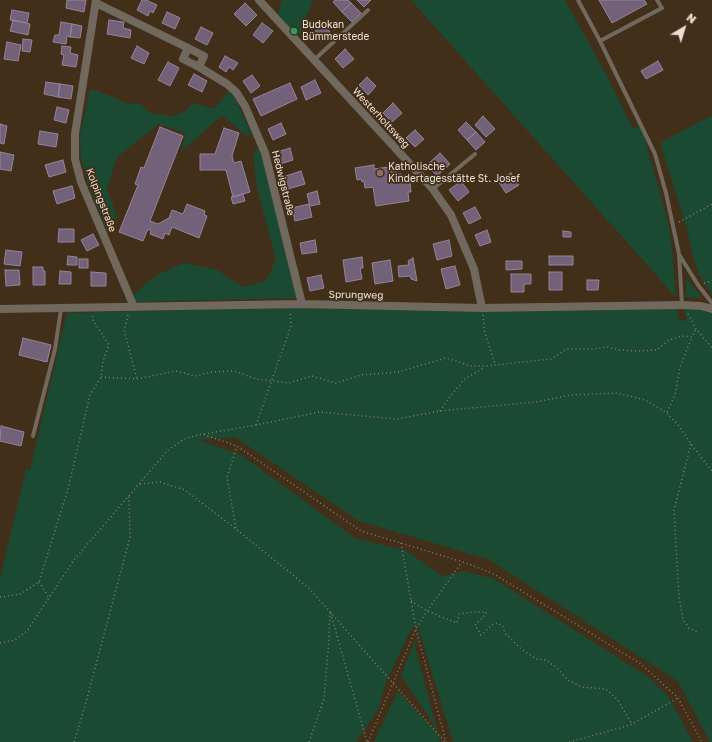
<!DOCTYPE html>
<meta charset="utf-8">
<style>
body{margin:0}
#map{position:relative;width:712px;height:742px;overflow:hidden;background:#422f1a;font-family:"Golos Text",sans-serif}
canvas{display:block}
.north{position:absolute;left:664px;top:8px;width:40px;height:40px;-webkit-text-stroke:3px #422f1a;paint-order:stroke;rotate:38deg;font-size:11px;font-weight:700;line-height:16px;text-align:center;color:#ede0d4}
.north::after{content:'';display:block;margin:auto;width:14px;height:18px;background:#ede0d4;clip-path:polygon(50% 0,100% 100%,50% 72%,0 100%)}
</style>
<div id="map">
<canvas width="712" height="742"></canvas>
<div class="north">N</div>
</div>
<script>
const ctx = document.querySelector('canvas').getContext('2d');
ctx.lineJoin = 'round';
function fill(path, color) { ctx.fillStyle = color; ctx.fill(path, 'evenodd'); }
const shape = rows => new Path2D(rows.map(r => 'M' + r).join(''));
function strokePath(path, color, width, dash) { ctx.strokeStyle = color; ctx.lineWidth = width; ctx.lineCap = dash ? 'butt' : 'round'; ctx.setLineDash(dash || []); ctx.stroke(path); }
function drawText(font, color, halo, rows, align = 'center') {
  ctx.font = font + ' "Golos Text",sans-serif'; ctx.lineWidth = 3.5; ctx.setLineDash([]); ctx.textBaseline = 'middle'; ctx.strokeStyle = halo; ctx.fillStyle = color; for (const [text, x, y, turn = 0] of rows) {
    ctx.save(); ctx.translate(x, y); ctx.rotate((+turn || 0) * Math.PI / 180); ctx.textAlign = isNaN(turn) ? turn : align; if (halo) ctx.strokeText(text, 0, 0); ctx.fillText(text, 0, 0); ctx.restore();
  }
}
fill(shape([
 [282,0,313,0,297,42,277,19],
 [411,0,565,0,607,76,633,129,641,125,669,226,672,251,676,297],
 [90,89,111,96,127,104,138,103,150,113,171,116,185,112,193,103,214,109,229,91,236,100,252,134,247,136,222,115,181,152,186,134,159,124,117,157,107,189,117,217,111,223,105,226,88,184,81,157,80,135],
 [712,115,712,294,699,274,694,259,685,222,660,143],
 [258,147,265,162,298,298,135,302,133,296,146,283,161,273,185,263,217,270,243,287,266,281,276,259,257,188,253,153],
 [686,278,702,298,686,297],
 [307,307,481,312,677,309,679,320,687,321,684,309,710,311,712,313,712,742,710,742,678,681,488,559,359,521,235,437,198,440,241,455,355,538,407,551,442,576,464,571,494,579,647,676,668,696,693,742,453,742,420,633,415,646,440,742,374,742,398,691,436,732,430,719,401,675,421,627,412,627,386,682,378,710,356,742,0,742,0,578,26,470,30,470,67,313]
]), '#1a4a31');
const building = shape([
 [67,0,86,0,84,12,66,8,67,0],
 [142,0,146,0,157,5,153,13,150,11,148,16,137,10,142,0],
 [335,0,348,0,351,3,342,12,333,2,335,0],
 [357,0,371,0,364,7,357,0],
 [599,0,644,0,647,4,612,23,599,0],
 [245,3,257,15,246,26,234,14,245,3],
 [351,3,361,13,352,22,342,12,351,3],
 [12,10,29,13,27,23,10,20,12,10],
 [167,12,180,18,175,29,162,23,167,12],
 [13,20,30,24,28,35,10,31,13,20],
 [109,20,124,22,123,28,131,30,130,38,107,34,109,20],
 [61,22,72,24,70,37,67,36,66,44,53,42,55,35,59,35,61,22],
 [262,23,273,31,263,43,253,35,262,23],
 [72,24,82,26,80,38,70,37,72,24],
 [323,24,330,32,320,42,313,33,323,24],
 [201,27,213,33,207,45,195,39,201,27],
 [23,39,32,40,30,52,22,51,23,39],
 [7,42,21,45,18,61,4,59,7,42],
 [62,46,71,47,70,53,78,55,76,67,62,65,64,55,61,54,62,46],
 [137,46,149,53,144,64,131,58,137,46],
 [345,49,354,59,343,68,335,59,345,49],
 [225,56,238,63,233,70,229,67,226,72,219,67,225,56],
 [658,61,663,70,646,79,641,71,658,61],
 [168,62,179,68,170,86,158,80,168,62],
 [194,74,207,81,202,92,188,85,194,74],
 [252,75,260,86,251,93,243,81,252,75],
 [367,77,376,86,368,95,359,85,367,77],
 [315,80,321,93,306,100,301,87,315,80],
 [46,82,60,84,58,97,44,94,46,82],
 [290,83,297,99,261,116,253,99,290,83],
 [60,84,73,86,71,99,58,97,60,84],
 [393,103,402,113,392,122,383,113,393,103],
 [57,107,69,110,66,123,54,120,57,107],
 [483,116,495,129,486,137,475,125,483,116],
 [466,122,476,132,467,140,458,130,466,122],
 [281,123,286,134,273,140,268,129,281,123],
 [0,124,7,126,4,144,0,143,0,124],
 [160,127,183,136,150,221,158,224,169,218,172,210,183,214,187,204,205,211,204,215,207,216,199,238,172,227,169,235,165,233,163,239,150,234,151,231,148,229,143,241,119,232,138,185,135,184,141,167,144,168,160,127],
 [224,128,239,133,232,156,234,163,241,161,250,192,233,197,226,170,200,170,200,154,215,154,224,128],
 [415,130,424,139,415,147,406,138,415,130],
 [40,131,58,134,56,147,38,144,40,131],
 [476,132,485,142,476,150,467,140,476,132],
 [290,148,293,160,280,164,277,152,290,148],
 [0,152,14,155,11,171,0,169,0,152],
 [440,153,450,164,437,176,427,165,440,153],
 [63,160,66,172,49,177,45,165,63,160],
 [374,165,374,169,389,167,390,170,396,169,397,174,401,174,402,180,407,179,408,184,410,183,411,192,408,192,409,201,376,206,373,187,365,188,364,181,362,182,361,179,357,180,355,168,374,165],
 [301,171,305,184,288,189,283,177,301,171],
 [511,173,519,185,506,193,498,181,511,173],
 [461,181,469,192,458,201,449,190,461,181],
 [72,186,75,198,57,204,53,191,72,186],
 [317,191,320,204,310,206,307,194,317,191],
 [243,194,245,201,233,204,231,197,243,194],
 [309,204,312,217,295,221,292,208,309,204],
 [475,207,481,218,469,224,463,213,475,207],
 [59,229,74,229,74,242,58,242,59,229],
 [487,230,491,242,480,246,475,235,487,230],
 [563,231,571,232,571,237,563,237,563,231],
 [93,234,99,245,87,251,81,240,93,234],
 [315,240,317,252,302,254,300,243,315,240],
 [449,240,452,256,437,260,433,244,449,240],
 [6,250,22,252,20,266,4,264,6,250],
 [68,256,77,257,77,265,67,265,68,256],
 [549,256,573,256,573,265,549,265,549,256],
 [362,257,363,268,360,268,362,279,346,282,343,260,362,257],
 [413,258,417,281,411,279,410,276,399,277,398,266,409,265,408,261,413,258],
 [79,259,88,259,88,268,79,268,79,259],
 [390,260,393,281,375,284,372,263,390,260],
 [506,261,522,261,522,269,506,270,506,261],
 [455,266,460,285,446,289,441,269,455,266],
 [33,267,43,267,43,271,45,271,45,285,33,285,33,267],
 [5,270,19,270,20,285,6,286,5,270],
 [60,271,71,272,71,284,59,284,60,271],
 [91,272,106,273,106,286,91,286,91,272],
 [549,272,562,272,562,290,549,290,549,272],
 [511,274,531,274,531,284,524,284,524,292,511,292,511,274],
 [321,275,324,288,310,291,307,278,321,275],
 [587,280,599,280,598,290,587,290,587,280],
 [23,338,51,345,47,362,19,355,23,338],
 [1,426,24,432,21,446,0,441,1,426]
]);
fill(building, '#736179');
strokePath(building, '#96839c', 1);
strokePath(shape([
 [679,222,712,204],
 [704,283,712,281],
 [688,314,696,329,712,348],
 [128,315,124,330,137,379],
 [483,315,485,333,495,364],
 [101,377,137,379,176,371,195,376,212,372,234,371,256,379,289,383,312,376,336,383,361,375,398,372,446,358,471,366,486,366,551,359,567,349,592,349,607,347,620,350,635,351,657,350,669,340,682,336,692,337,696,329],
 [440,411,451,395,466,378,485,367],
 [667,412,675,395,680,367,692,337],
 [256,425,291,326,290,313],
 [204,434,256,425,319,412,397,419,439,411,535,402,571,395,617,393,645,400,667,413,679,426,691,444,712,471],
 [691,444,674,510,679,597,683,620,689,628,697,632],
 [140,484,160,482,185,490,236,529,309,588,445,742],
 [236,528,227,477,237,446],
 [401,543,416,629,446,742],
 [39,582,49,598],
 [0,597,21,594,39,582,68,489,90,395,101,377,103,361,109,345,93,320,93,316],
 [411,601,427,611,457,623,459,614,473,612,486,612,486,614,475,625,481,635,487,630,491,625,498,623,503,627,505,633,520,648,536,659,546,660,557,668,568,680,582,687,606,689,617,699,632,724],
 [0,643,15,640,27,631,74,560,168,450,184,439,202,434,237,446,361,531,463,562,494,574,641,664,678,698,702,742],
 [74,742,85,706,130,537,129,496],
 [309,742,324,699,329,639,330,611,367,742],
 [368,742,416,629,427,611,462,562],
 [569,742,620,728,632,724,678,698]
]), '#8b7b6a', 1.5, [1, 3]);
strokePath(shape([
 [578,0,600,41,655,154,666,193,679,254,682,305],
 [600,41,662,8,657,0],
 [314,60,368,10],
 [433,189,475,154],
 [680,256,698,285,712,303],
 [33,436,55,349,61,309]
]), '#71685e', 4);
strokePath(shape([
 [96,0,75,134,75,159,81,182,134,307],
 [259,0,432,188,451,215,474,269,482,308],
 [96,3,188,48,204,56,199,67,183,59,188,48],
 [199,67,227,84,236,92,245,106,265,153,302,304],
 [0,309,302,304,482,308,682,305,701,306,712,309]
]), '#71685e', 8);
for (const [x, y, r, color] of [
 [294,31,4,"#2e9e5b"],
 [380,173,4,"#8d6e63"]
]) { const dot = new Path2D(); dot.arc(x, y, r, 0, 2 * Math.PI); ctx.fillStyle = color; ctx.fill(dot); strokePath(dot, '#422f1a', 1.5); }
drawText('10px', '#ede0d4', '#422f1a', [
 ["Budokan",302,25],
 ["Bümmerstede",302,37],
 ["Katholische",388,167],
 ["Kindertagesstätte St. Josef",388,179]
], 'left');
drawText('10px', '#ede0d4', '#422f1a', [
 ["Westerholtsweg",381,118,47],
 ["Hedwigstraße",283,183,76],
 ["Kolpingstraße",101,200,69],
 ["Sprungweg",356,295,1]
]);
</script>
